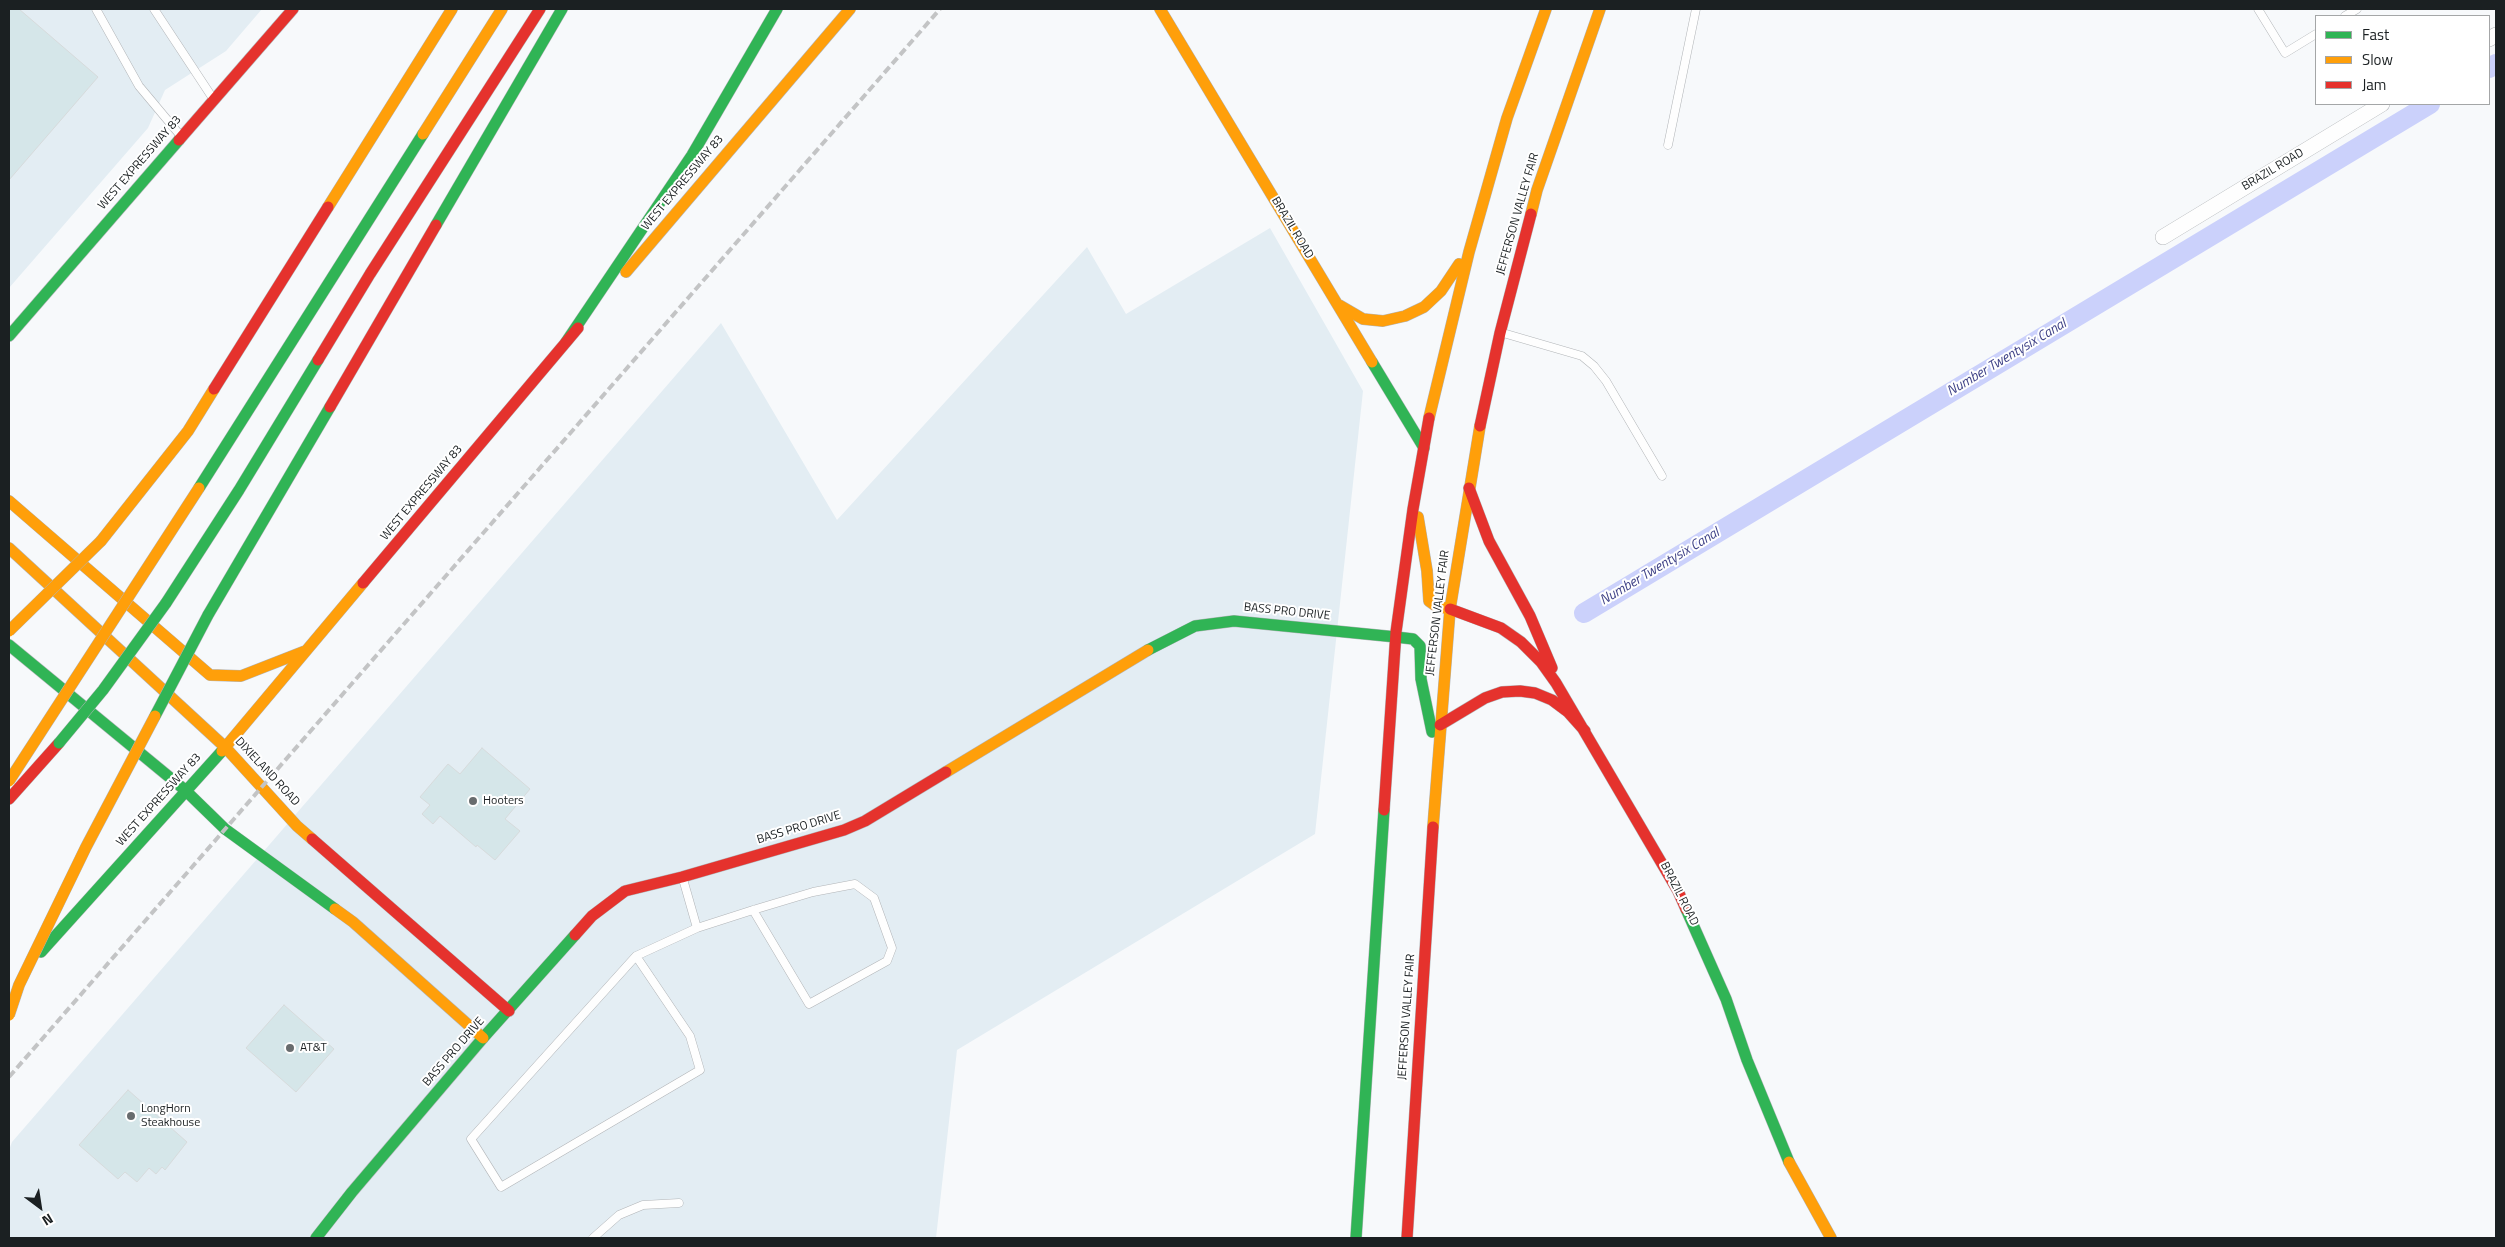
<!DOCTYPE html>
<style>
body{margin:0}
#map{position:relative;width:2505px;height:1247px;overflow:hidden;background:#f7f9fb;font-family:"Titillium Web",sans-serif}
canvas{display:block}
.frame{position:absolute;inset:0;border:10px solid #1b2022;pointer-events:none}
.legend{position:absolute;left:2315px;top:15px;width:175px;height:90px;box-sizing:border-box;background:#fff;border:1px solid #a4a6a7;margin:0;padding:6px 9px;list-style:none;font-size:15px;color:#1b2022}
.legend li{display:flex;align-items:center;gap:10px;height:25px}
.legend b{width:25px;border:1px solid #a4a6a7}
.north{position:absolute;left:15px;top:1182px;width:50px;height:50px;-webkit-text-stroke:4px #fff;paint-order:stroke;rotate:149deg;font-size:14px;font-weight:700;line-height:20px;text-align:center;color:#1b2022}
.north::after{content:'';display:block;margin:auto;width:18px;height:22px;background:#1b2022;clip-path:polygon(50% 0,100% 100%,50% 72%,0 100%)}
</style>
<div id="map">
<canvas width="2505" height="1247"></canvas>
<div class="frame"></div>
<ul class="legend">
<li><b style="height:6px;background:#30b455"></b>Fast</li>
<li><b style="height:6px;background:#ff9f0a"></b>Slow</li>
<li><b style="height:6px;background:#e5322d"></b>Jam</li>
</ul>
<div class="north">N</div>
</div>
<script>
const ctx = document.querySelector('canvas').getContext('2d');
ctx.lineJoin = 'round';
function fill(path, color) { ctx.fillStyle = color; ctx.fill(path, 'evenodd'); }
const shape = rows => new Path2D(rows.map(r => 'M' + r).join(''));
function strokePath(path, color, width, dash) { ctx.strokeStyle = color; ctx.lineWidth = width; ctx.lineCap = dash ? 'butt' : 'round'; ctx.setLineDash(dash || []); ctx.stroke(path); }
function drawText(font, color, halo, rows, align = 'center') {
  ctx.font = font + ' "Titillium Web",sans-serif'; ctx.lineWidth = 4; ctx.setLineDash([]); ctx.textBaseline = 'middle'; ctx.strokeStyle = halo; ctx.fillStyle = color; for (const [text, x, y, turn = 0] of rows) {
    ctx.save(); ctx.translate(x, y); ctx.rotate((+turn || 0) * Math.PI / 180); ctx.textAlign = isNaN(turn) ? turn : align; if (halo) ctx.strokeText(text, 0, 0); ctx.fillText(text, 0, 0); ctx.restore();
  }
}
fill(shape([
 [9,9,262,9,226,51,165,90,148,128,9,288],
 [1270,228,1363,391,1315,834,957,1050,936,1238,9,1238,9,1150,12,1142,721,323,837,520,1087,247,1126,314]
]), '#e3edf3');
strokePath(shape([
 [2489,68,2496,64],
 [1584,613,2430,104]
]), '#cbd1fb', 20);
const building = shape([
 [9,9,19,9,98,77,9,180,9,9],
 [482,748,530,789,505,819,520,831,495,860,477,845,476,847,440,816,433,824,422,814,430,805,420,797,448,764,460,774,482,748],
 [284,1005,334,1049,296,1092,246,1048,284,1005],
 [128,1090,187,1142,165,1170,162,1167,156,1174,149,1168,137,1182,125,1172,118,1179,79,1145,128,1090]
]);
fill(building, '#d5e6e9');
strokePath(building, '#d7dbdc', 1);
const lane = shape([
 [96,9,139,86,180,135],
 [154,9,212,97],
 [2258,9,2285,53,2316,34],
 [2345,16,2357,9],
 [1668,145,1696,9],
 [1503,333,1582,356,1594,366,1606,381,1662,476],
 [697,928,753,910,813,892,855,884,874,898,892,948,887,961,809,1004,753,910],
 [636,956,690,1036,700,1070,501,1187,471,1139,636,956,697,928,683,879],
 [593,1238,619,1215,643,1205,679,1203]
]);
const street = shape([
 [2489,39,2496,35],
 [2163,237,2382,104]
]);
const fast = shape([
 [436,225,562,9],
 [9,336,179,140],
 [566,342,692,155,777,9],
 [1372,362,1424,448],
 [199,488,423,134],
 [166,603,239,490,318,360],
 [208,615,330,407],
 [1396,637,1413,639,1420,646,1421,679,1432,732],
 [9,645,185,790,225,829,335,909],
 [1148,650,1195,626,1234,621,1396,637],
 [1686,909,1726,999,1747,1060,1789,1162],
 [41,952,222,751],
 [316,1238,352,1192,483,1038,575,935],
 [1356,1238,1384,810]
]);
const slow = shape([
 [1160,9,1372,362],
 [423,134,502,9],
 [328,207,452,9],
 [1531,214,1537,190,1600,9],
 [626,272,850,9],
 [1339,305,1363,319,1383,321,1405,316,1424,307,1441,291,1459,264],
 [1429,418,1469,252,1507,118,1546,9],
 [9,501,210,675,241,676,305,651],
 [1418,517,1427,571,1429,601,1436,606,1450,609],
 [101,541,188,431,214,389],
 [9,548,225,747,297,826,312,839],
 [222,751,363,583],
 [946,772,1148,650],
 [1433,827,1450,609,1480,426],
 [335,909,353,922,483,1038],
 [1789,1162,1831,1238]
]);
const jam = shape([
 [179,140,293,9],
 [318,360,370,274,540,9],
 [214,389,328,207],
 [330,407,436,225],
 [1480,426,1500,333,1531,214],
 [1469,488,1489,541,1530,616,1552,668],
 [363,583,578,328],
 [1450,609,1501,628,1521,642,1541,662,1556,683,1678,891,1686,909],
 [1440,725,1485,698,1502,692,1520,691,1535,693,1552,700,1568,712,1585,731],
 [9,799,59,743],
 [1384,810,1396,632,1413,509,1429,418],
 [312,839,509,1011],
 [575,935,592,916,625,891,682,877,844,830,865,821,946,772],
 [1407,1238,1433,827]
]);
strokePath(lane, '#b2b5b8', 9);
strokePath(street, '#b2b5b8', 16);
strokePath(fast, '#b2b5b8', 12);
strokePath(slow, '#b2b5b8', 12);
strokePath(jam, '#b2b5b8', 12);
strokePath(lane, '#fefefe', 8);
strokePath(street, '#fefefe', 15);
strokePath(fast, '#30b455', 11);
strokePath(slow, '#ff9f0a', 11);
strokePath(jam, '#e5322d', 11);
strokePath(shape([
 [9,1077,940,9]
]), '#c3c4c5', 4, [8, 4]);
const fastBridge = shape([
 [155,716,208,615],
 [59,743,103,690,166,603]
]);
const slowBridge = shape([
 [9,631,101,541],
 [9,781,199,488],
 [9,1015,19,985,86,847,155,716]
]);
strokePath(fastBridge, '#b2b5b8', 12, []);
strokePath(slowBridge, '#b2b5b8', 12, []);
strokePath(fastBridge, '#30b455', 11);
strokePath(slowBridge, '#ff9f0a', 11);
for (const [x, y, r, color] of [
 [473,801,5,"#686c6e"],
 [290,1048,5,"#686c6e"],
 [131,1116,5,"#686c6e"]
]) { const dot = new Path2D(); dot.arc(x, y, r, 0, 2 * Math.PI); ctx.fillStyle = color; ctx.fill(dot); strokePath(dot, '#fff', 2); }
drawText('12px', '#1b2022', '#fff', [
 ["WEST EXPRESSWAY 83",140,163,-49],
 ["BRAZIL ROAD",2273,170,-31],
 ["WEST EXPRESSWAY 83",683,183,-50],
 ["JEFFERSON VALLEY FAIR",1518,214,-74],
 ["BRAZIL ROAD",1292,228,59],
 ["WEST EXPRESSWAY 83",422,493,-50],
 ["BASS PRO DRIVE",1287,612,6],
 ["JEFFERSON VALLEY FAIR",1438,613,-83],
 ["DIXIELAND ROAD",267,772,47],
 ["WEST EXPRESSWAY 83",159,800,-48],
 ["BASS PRO DRIVE",799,828,-17],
 ["BRAZIL ROAD",1679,894,63],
 ["JEFFERSON VALLEY FAIR",1407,1017,-86],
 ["BASS PRO DRIVE",454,1052,-49]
]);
drawText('12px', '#1b2022', '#fff', [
 ["Hooters",483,801],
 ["AT&T",300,1048],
 ["LongHorn",141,1109],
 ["Steakhouse",141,1123]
], 'left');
drawText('italic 14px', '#3f4287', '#fff', [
 ["Number Twentysix Canal",2007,358,-31],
 ["Number Twentysix Canal",1660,567,-31]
]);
</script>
